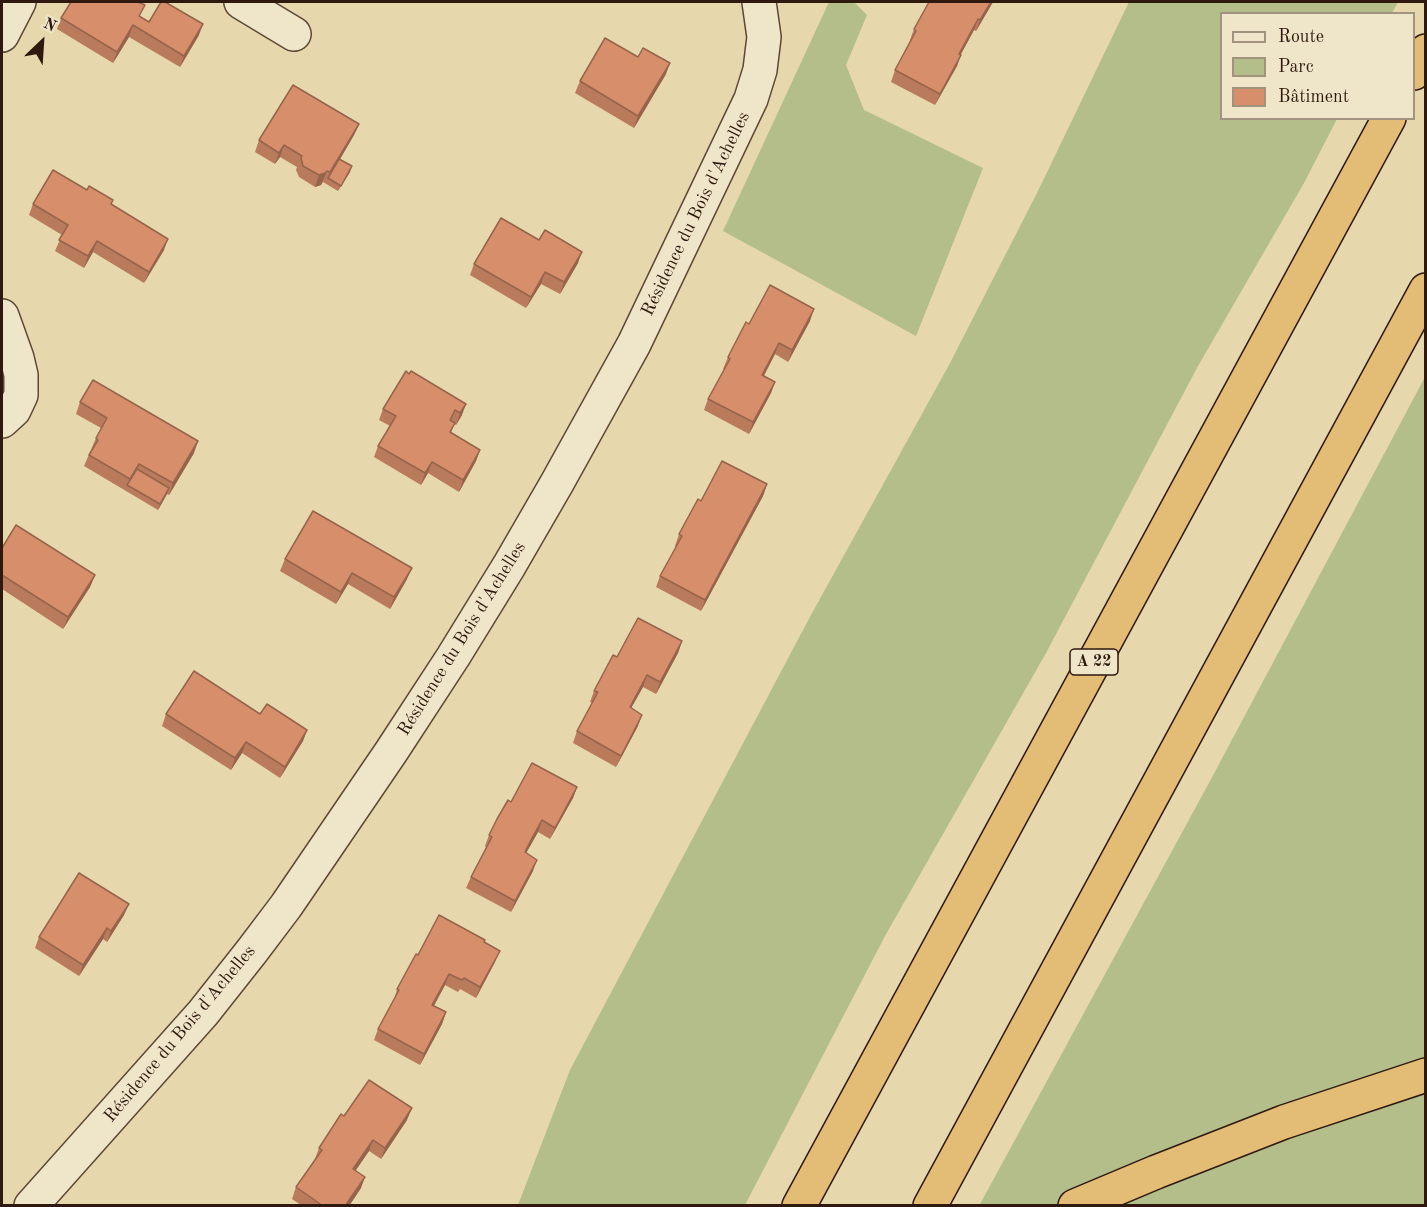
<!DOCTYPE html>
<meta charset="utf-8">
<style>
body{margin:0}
#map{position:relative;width:1427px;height:1207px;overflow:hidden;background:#e6d7ac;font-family:"Old Standard TT",serif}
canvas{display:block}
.frame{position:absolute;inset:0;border:3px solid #2f190e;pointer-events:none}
.legend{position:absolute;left:1220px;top:12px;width:195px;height:108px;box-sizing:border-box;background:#efe5c9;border:2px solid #a2937e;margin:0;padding:8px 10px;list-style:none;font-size:18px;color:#2f190e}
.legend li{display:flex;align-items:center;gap:12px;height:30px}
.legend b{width:30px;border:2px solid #a2937e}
.north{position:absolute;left:12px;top:12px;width:60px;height:60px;-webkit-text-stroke:4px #efe5c9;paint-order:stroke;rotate:25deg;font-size:16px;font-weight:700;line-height:24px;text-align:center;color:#2f190e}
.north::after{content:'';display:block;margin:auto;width:21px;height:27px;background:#2f190e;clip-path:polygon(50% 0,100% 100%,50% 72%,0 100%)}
</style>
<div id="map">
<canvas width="1427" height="1207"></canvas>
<div class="frame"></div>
<ul class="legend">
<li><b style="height:8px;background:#efe5c9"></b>Route</li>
<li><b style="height:16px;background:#b3be8a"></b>Parc</li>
<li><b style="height:16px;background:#d78f6b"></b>Bâtiment</li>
</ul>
<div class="north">N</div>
</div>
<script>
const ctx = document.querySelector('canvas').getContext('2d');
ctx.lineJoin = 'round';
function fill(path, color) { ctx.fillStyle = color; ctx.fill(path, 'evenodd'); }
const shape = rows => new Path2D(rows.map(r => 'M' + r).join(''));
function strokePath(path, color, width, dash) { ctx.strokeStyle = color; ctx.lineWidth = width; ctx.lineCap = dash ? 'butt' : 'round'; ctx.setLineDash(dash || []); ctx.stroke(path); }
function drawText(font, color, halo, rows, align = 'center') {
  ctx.font = font + ' "Old Standard TT",serif'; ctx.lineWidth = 6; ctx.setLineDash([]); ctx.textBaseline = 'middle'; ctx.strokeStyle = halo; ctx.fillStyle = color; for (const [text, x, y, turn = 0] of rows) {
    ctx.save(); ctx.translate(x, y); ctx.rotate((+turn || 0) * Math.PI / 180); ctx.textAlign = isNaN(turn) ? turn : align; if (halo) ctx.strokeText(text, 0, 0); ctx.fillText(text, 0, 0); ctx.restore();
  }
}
fill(shape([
 [829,2,854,2,867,15,846,65,864,110,983,168,916,336,723,231],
 [1129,2,1398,2,1392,13,1222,14,1222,118,1337,119,1304,183,1198,366,1046,653,885,936,745,1205,518,1205,570,1070,811,615,949,365,1038,191],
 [1425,377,1425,1205,979,1206,1210,781]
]), '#b3be8a');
const minor = shape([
 [241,2,294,34],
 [2,35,19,2],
 [2,316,17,358,21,375,21,395,14,410,2,421],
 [31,1206,203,1013,252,951,286,906,391,752,453,657,509,566,557,483,634,344,751,99,760,70,764,37,759,2]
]);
const highway = shape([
 [1414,73,1426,51],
 [799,1206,1389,118],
 [930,1206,1426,290],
 [1075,1206,1156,1172,1284,1122,1426,1075]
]);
strokePath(minor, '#5d4836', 36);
strokePath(highway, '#2f190e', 36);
strokePath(minor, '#efe5c9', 33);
strokePath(highway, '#e3bc76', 33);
fill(shape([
 [993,2,976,31,974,30,961,54,957,66,935,105,891,82,895,70,910,41,910,40,914,29],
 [140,17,149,22,199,35,180,67,129,37,113,63,57,29,61,18],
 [666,74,634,128,575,93,580,81],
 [359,124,354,135,340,159,350,172,338,191,323,182,321,185,315,187,299,177,296,170,297,167,280,157,275,164,255,152,259,140],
 [33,204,111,205,164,250,144,283,93,252,84,268,55,251,62,235,29,215],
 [578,263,560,294,541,284,526,308,470,275,474,264],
 [810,321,788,362,775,354,764,376,775,382,771,393,749,434,704,410,708,399,724,369,723,369,728,357,749,324],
 [411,371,462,415,456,425,454,424,451,433,480,450,476,461,459,492,428,473,421,485,374,457,378,446,390,426,379,420,383,409],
 [80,402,194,453,169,495,167,494,158,510,84,466,96,438,101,428,76,414],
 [767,484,763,496,701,611,656,587,660,576,676,547,675,546,679,534],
 [2,548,95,575,90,587,63,629,2,589],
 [285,559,407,579,390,609,348,584,336,604,280,571],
 [682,641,678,653,656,694,643,687,631,708,638,726,616,767,573,743,577,731,592,703,590,702,594,691,617,657],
 [166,714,260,714,307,730,303,741,280,778,242,753,231,770,162,726],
 [577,787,573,798,550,839,538,832,526,853,533,871,511,912,466,888,471,877,486,847,485,846,489,835,511,802],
 [124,915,107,942,103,939,79,976,35,948,39,937],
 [484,942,495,962,476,998,460,989,458,992,445,985,434,1006,446,1012,442,1024,420,1065,374,1040,378,1029,394,1001,397,989,418,955],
 [344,1116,407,1120,381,1159,369,1151,356,1170,361,1188,349,1206,302,1206,292,1199,296,1187,315,1159,319,1148]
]), '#b97b5c');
fill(shape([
 [991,2,993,2,976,31,980,20],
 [978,19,974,30,955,65,959,54],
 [203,24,199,35,180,67,184,56],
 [133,25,129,37,113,63,117,52],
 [961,55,957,66,935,105,940,94],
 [670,63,666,74,634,128,638,116],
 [359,124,354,135,329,178,328,178,330,172],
 [284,145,280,157,275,164,279,153],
 [352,166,350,172,338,191,341,186],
 [327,171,321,185,315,187,319,175],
 [168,239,164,250,144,283,149,272],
 [97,241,93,252,84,268,88,256],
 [582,252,578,263,560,294,564,282],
 [545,272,541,284,526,308,531,297],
 [814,309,810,321,788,362,792,350],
 [779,343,775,354,758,386,762,375],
 [775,382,771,393,749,434,753,422],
 [466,404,462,415,456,425,460,413],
 [198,441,194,453,169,495,173,483],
 [480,450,476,461,459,492,463,480],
 [432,462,428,473,421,485,425,473],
 [767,484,763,496,701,611,705,600],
 [169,488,167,494,158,510,160,504],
 [412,568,407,579,390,609,394,597],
 [352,573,348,584,336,604,341,592],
 [95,575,90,587,63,629,68,617],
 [682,641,678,653,656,694,660,682],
 [647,675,643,687,625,719,630,707],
 [642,715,638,726,616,767,621,756],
 [307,730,303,741,280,778,285,767],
 [246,742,242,753,231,770,235,758],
 [577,787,573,798,550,839,555,828],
 [542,820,538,832,520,864,525,852],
 [537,860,533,871,511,912,515,901],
 [129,904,124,915,107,942,111,931],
 [107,928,103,939,79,976,83,965],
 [500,951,495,962,476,998,480,987],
 [449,974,445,985,428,1016,432,1005],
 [446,1012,442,1024,420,1065,424,1054],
 [412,1108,407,1120,381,1159,385,1148],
 [373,1140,369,1151,349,1180,353,1169],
 [365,1177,361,1188,349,1206,345,1206]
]), '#96644b');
const building = shape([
 [71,2,138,2,145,5,139,16,149,22,161,2,165,2,203,24,184,56,133,25,117,52,61,18,71,2],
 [929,2,991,2,980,20,978,19,959,54,961,55,940,94,895,70,916,31,914,29,929,2],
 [605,38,638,57,643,48,670,63,638,116,580,81,605,38],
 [293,85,359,124,330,172,327,171,325,173,319,175,303,166,301,158,302,156,284,145,279,153,259,140,293,85],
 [339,159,352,166,341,186,328,178,339,159],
 [53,170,87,190,89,186,113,200,111,204,168,239,149,272,97,241,88,256,59,240,68,225,33,204,53,170],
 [501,218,539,240,545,230,582,252,564,282,545,272,531,297,474,264,501,218],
 [770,285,814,309,792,350,779,343,762,375,775,382,753,422,708,399,730,359,728,357,746,322,749,324,770,285],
 [406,371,409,374,411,371,466,404,460,413,455,410,450,420,455,423,450,432,480,450,463,480,432,462,425,473,378,446,396,416,383,409,406,371],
 [93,380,198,441,173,483,139,464,130,479,89,455,98,440,96,438,107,418,80,402,93,380],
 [722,461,767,484,705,600,660,576,682,536,679,534,698,499,701,501,722,461],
 [137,469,169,488,160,504,127,485,137,469],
 [313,511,412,568,394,597,352,573,341,592,285,559,313,511],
 [16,525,95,575,68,617,2,575,2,548,16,525],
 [638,618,682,641,660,682,647,675,630,707,642,715,621,756,577,731,598,692,594,691,613,655,617,657,638,618],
 [194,671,260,714,267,704,307,730,285,767,246,742,235,758,166,714,194,671],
 [532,763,577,787,555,828,542,820,532,838,525,852,537,860,515,901,471,877,492,837,489,835,497,819,508,800,511,802,532,763],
 [79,873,129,904,111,931,107,928,83,965,39,937,79,873],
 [439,915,485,940,484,942,500,951,480,987,464,978,462,980,449,974,432,1005,446,1012,424,1054,378,1029,399,990,397,989,416,954,418,955,439,915],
 [369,1080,412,1108,385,1148,373,1140,353,1169,365,1177,345,1206,323,1206,296,1187,322,1150,319,1148,341,1114,344,1116,369,1080]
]);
fill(building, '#d78f6b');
strokePath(building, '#96644b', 1.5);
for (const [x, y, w] of [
 [1094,662,48]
]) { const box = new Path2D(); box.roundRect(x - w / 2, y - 13, w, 26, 4.5); ctx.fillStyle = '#efe5c9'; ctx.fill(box); strokePath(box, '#2f190e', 1.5); }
drawText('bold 16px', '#2f190e', null, [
 ["A 22",1094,662]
]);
drawText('18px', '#2f190e', '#efe5c9', [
 ["Résidence du Bois d'Achelles",696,214,-64],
 ["Résidence du Bois d'Achelles",462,639,-58],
 ["Résidence du Bois d'Achelles",180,1034,-50]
]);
</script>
